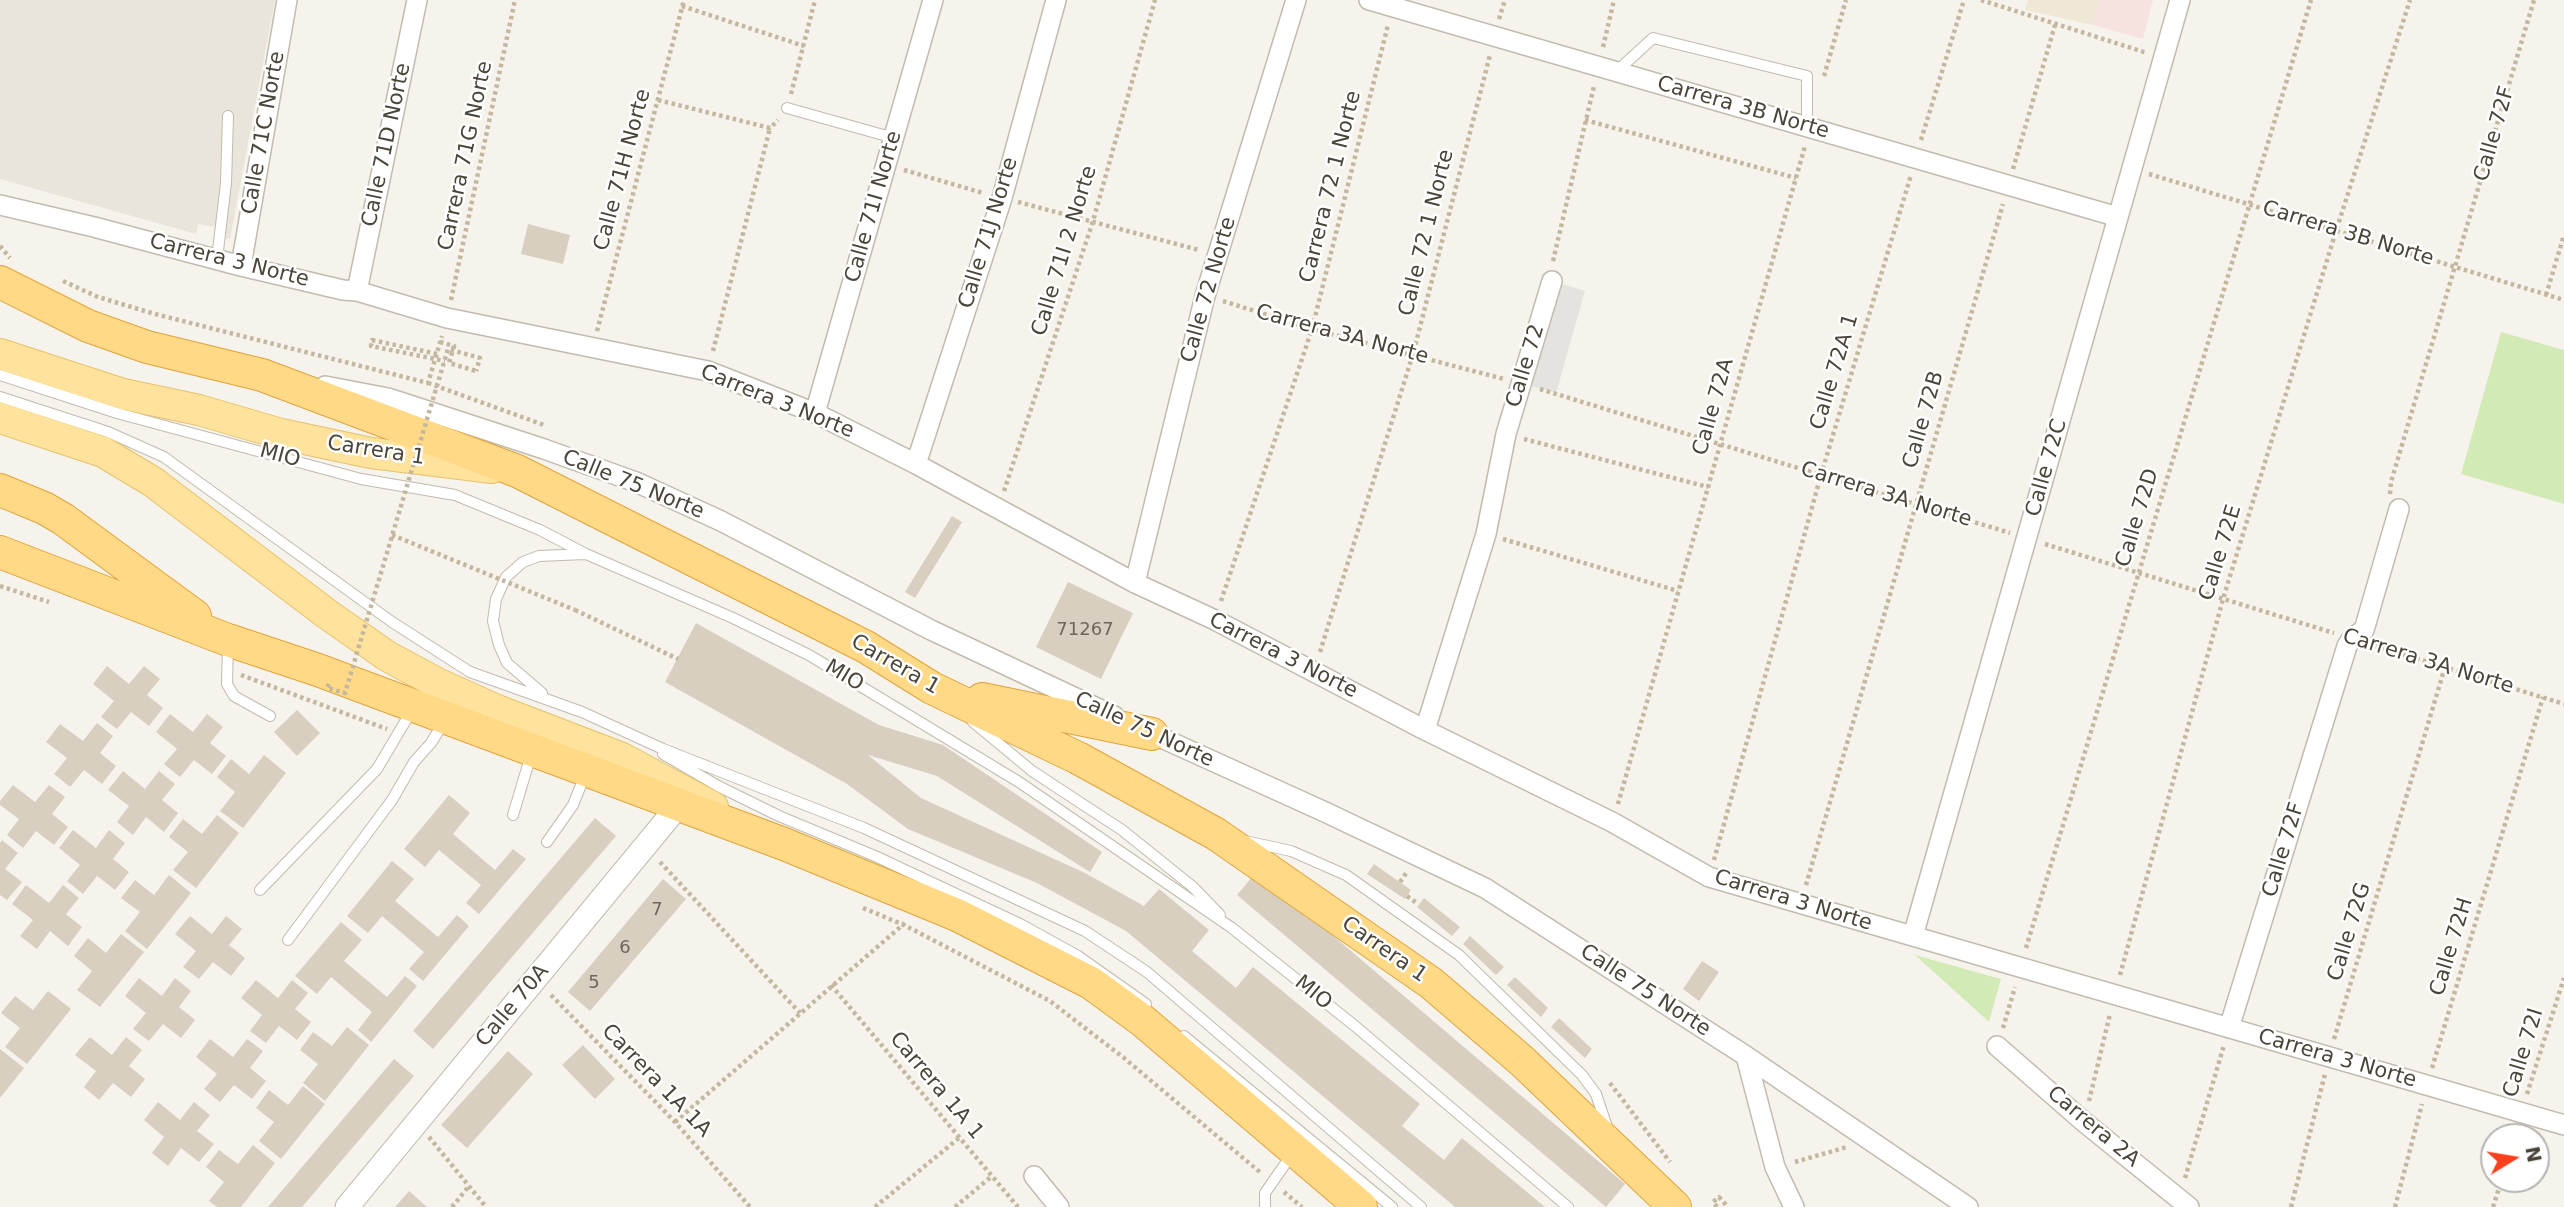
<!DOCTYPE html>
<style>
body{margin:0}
#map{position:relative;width:2564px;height:1207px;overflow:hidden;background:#f6f3ec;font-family:"DejaVu Sans",sans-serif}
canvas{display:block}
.north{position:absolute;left:2480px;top:1123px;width:70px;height:70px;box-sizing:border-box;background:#fff;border:2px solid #b7b4b0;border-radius:50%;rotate:79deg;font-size:19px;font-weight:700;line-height:28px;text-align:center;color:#4b4439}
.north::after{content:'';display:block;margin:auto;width:24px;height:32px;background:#fc3f1d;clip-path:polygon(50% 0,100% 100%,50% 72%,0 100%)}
</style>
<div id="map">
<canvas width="2564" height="1207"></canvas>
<div class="north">N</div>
</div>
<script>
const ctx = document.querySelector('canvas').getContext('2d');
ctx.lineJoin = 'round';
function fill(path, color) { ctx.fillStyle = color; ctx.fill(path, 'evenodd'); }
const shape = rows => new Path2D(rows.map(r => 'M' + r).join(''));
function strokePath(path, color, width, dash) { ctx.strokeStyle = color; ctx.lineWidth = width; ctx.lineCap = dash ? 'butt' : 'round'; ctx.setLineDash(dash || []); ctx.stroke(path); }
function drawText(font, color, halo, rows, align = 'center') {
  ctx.font = font + ' "DejaVu Sans",sans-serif'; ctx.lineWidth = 5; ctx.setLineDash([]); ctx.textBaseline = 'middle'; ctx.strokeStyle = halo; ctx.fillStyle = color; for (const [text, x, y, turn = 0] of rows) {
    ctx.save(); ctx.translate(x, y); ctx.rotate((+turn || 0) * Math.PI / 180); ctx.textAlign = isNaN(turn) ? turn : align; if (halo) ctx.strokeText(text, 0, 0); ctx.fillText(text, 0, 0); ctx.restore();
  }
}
fill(shape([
 [0,0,275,0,230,239,222,237,223,228,198,224,196,234,0,179]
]), '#eae5da');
fill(shape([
 [2028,0,2100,0,2093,25,2025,10]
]), '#efe8d6');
fill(shape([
 [2100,0,2153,0,2143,39,2093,25]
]), '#f6e3e0');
fill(shape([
 [2501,332,2564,350,2564,504,2461,474],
 [1915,955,2001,979,1989,1022]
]), '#d2eab5');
fill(shape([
 [1552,281,1585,291,1556,393,1521,383]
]), '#e5e3e0');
fill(shape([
 [528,224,570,235,563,264,521,254],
 [952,516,962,522,915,598,905,592],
 [1068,582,1133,613,1101,679,1036,647],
 [696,623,879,725,943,745,1102,852,1090,872,937,776,868,755,921,798,1085,873,1144,906,1159,889,1209,930,1192,951,1236,988,1253,967,1420,1104,1402,1126,1444,1160,1462,1138,1545,1207,1455,1207,1126,931,1037,883,908,829,847,784,665,682],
 [107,666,129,684,144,666,160,679,147,695,163,708,149,726,131,712,117,729,101,717,114,701,93,684],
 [297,710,320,733,297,756,274,732],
 [170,714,193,732,207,714,223,727,210,743,226,756,212,774,194,760,180,777,164,764,177,749,156,732],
 [97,723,113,736,100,753,116,766,102,784,84,770,70,787,54,774,67,758,46,742,60,724,83,741],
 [264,755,286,773,243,828,220,811,235,792,217,777,231,759,249,774],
 [123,771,145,789,159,771,175,784,162,800,178,813,164,832,146,817,133,835,117,822,129,806,108,790],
 [13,785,35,802,49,785,65,797,52,814,68,827,54,845,36,831,23,848,7,835,19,819,0,805,0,801],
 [449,795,470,813,453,834,495,870,513,849,526,859,479,914,466,903,481,885,439,850,425,867,404,849],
 [217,815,239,833,196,888,173,870,188,852,169,837,183,819,202,834],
 [595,818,616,836,433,1049,413,1031],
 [73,830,96,848,109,830,125,843,113,859,129,872,115,890,97,876,83,894,67,881,80,865,59,848],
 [2,840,18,853,5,869,22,882,7,900,0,895,0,843],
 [392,861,414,879,395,901,438,937,457,915,469,926,423,981,409,969,424,952,382,916,368,933,347,916],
 [1374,864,1411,890,1405,899,1367,874],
 [1257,871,1625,1184,1606,1207,1237,895],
 [169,875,191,893,147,949,125,931,140,912,121,898,135,880,154,895],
 [663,879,686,899,590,1011,568,992],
 [26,885,49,903,63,885,79,898,66,914,82,927,68,946,50,931,37,949,20,936,33,920,12,904],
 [1424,898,1460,927,1452,936,1417,907],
 [190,916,212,934,226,916,242,929,229,945,245,958,231,976,213,962,199,979,183,967,196,951,175,934],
 [341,922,362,940,344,961,387,997,405,976,417,986,371,1042,358,1030,372,1012,331,977,317,994,295,976],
 [121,934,144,952,100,1007,77,990,92,971,74,956,88,938,106,953],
 [1470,936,1504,967,1496,975,1463,944],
 [1702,961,1719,972,1699,1001,1683,989],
 [1515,977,1548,1008,1541,1017,1507,985],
 [139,978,162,996,175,978,191,991,179,1007,195,1020,181,1038,163,1024,149,1041,133,1029,146,1013,125,996],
 [256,980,278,998,292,980,308,993,295,1009,311,1022,297,1040,279,1026,266,1043,250,1031,262,1015,241,998],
 [48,991,71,1009,27,1064,5,1047,20,1028,1,1013,15,996,33,1010],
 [1559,1018,1592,1049,1585,1058,1551,1027],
 [347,1027,369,1045,325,1101,303,1083,318,1064,300,1050,313,1032,332,1046],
 [90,1037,112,1055,126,1037,142,1050,129,1066,145,1079,131,1097,113,1083,99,1100,84,1087,96,1071,75,1055],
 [210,1039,233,1057,247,1039,263,1051,250,1068,266,1081,252,1099,234,1085,220,1102,204,1089,217,1074,196,1057],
 [583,1045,615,1079,595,1099,562,1065],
 [0,1049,24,1068,0,1098],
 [508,1051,533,1074,467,1148,441,1125],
 [394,1059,414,1076,371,1126,302,1207,268,1207],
 [303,1086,325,1104,281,1159,259,1141,274,1122,256,1108,269,1090,288,1105],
 [158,1102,180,1120,194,1102,210,1115,197,1131,214,1144,199,1162,181,1148,168,1166,152,1153,164,1137,144,1120],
 [253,1145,275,1163,241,1207,217,1207,209,1201,224,1182,206,1167,219,1150,238,1164],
 [409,1191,427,1207,395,1207]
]), '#d8cfc1');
const service = shape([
 [1617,71,1653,38,1807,76,1807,126],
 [787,108,894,138],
 [217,259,226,183,228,116],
 [0,375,117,413,361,479,455,495,540,530,586,554,733,618,809,655,1019,782,1232,928,1355,1026,1568,1207],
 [0,397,108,432,164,457,392,622,470,672,582,712,663,749,864,828,1085,931,1147,972,1421,1207],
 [228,645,227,684,234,696,270,716],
 [542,693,507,663,499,645,493,621,496,599,506,577,523,562,539,556,585,554],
 [973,722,1032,771,1122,830,1193,887,1220,915],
 [663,754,718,786,779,816,875,856,1020,924,1078,956,1146,1004],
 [513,815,531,755],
 [1245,841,1291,851,1346,875,1459,955,1582,1075,1596,1094,1608,1130],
 [547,842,573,805,585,775],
 [260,890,377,769,412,710],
 [288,940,392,800,414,762,431,743,444,722],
 [1184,1036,1392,1207],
 [1265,1207,1265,1193,1292,1154]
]);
const minor = shape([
 [1369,0,2118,217],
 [0,205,94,227,241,266,343,290,357,291,447,318,708,371,815,413,916,464,1135,583,1215,620,1425,730,1612,822,1709,877,2564,1125],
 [241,266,287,0],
 [357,291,417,0],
 [325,386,388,398,544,449,636,482,721,521,931,630,1114,716],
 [815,413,933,0],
 [916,464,1002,198,1056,0],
 [1135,583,1205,296,1296,0],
 [1142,729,1325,812,1485,888,1746,1056,1968,1207],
 [1425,730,1486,534,1506,434,1552,281],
 [1913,936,2180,0],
 [2229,1028,2347,646,2352,638,2364,630,2399,509],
 [1997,1046,2084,1122,2189,1207],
 [1746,1056,1775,1167,1794,1207],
 [1034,1176,1059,1207]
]);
const tertiary = shape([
 [347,1207,679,805]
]);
const primary = shape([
 [0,354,123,394,199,410,281,434,371,453,492,468],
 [0,418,103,452,153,482,327,614,387,656,437,683,497,710,622,758,713,807]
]);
const trunk = shape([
 [0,282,88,326,147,347,262,375,517,471,866,647,932,688,1078,758,1216,834,1431,983,1522,1061,1675,1207],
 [0,490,44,508,63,519,195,616],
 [0,552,228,640,318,670,784,844,957,915,1091,983,1143,1021,1361,1207],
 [982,699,1152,734]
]);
strokePath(service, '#c2bbae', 12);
strokePath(minor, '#c2bbae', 22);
strokePath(tertiary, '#c2bbae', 25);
strokePath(primary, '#e6c16a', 32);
strokePath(trunk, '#e0a43c', 34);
strokePath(shape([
 [1981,0,2147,53],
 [682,6,804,46],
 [1499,19,1505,0],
 [1603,47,1614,0],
 [1824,76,1846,0],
 [791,94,815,0],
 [658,100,770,128,778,120],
 [1585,120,1796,178],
 [1921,140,1964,0],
 [2013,169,2055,25],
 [904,170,983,193],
 [2149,174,2564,300],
 [1018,202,1199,250],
 [0,246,10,258],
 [1553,261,1594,86],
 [63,281,98,297,155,314,428,383,442,336],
 [2546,295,2564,235],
 [451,300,515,0],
 [1223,301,1312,329,1504,379],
 [597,331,684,0],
 [440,342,454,346,449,363,476,371],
 [713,351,770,128],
 [428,383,544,425],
 [1540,389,2010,533],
 [1524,439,1708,487],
 [1004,491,1093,221,1155,0],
 [2390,494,2391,482,2534,0],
 [1503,539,1678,591],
 [2045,544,2334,633],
 [0,586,49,602],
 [1221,601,1312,329,1388,25],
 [575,610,678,659],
 [2376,646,2564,704],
 [1320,652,1413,354,1490,55],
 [241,675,387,729],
 [1618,804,1805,146],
 [1714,860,1821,475,1911,175],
 [660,862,800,1013],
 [1400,882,1407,872],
 [1806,885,2003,204],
 [1407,896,1418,904],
 [863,908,904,925,1050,1001,1124,1058,1261,1173],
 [2026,948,2311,0],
 [2120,975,2223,599,2336,231,2410,0],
 [831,985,1018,1207],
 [551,995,675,1122,750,1207],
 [2003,1028,2015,987],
 [2334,1039,2445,667],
 [2432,1068,2543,697],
 [1610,1083,1670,1162],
 [2527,1094,2564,978],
 [2089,1101,2110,1014],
 [675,1122,905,923],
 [429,1137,486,1207],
 [1795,1162,1847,1147],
 [2185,1178,2224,1045],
 [1284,1192,1302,1207],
 [452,1207,469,1186],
 [875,1207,959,1138],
 [955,1207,992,1176],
 [1717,1207,1713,1202,1719,1197,1728,1207],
 [2291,1207,2325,1074],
 [2395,1207,2422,1104],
 [2493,1207,2502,1179]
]), '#c4b79f', 4.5, [3.5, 3.5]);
strokePath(service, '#fff', 10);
strokePath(minor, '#fff', 19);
strokePath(tertiary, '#fff', 23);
strokePath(primary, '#ffe39c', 30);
strokePath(trunk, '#ffd985', 32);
strokePath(shape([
 [437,354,372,340,371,346,445,361],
 [392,535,575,610],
 [329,684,327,688,345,693,448,349,480,358,476,371]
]), '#c4b79f', 4.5, [3.5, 3.5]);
drawText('18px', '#6e675b', null, [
 ["71267",1085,630],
 ["7",657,910],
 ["6",625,948],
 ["5",594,983]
]);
drawText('21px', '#4b4439', '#fff', [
 ["Carrera 3B Norte",1743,108,16],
 ["Calle 71C Norte",264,133,-80],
 ["Calle 72F",2495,134,-74],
 ["Calle 71D Norte",387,145,-78],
 ["Carrera 71G Norte",466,156,-78],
 ["Calle 71H Norte",623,170,-75],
 ["Carrera 72 1 Norte",1331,187,-76],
 ["Calle 71I Norte",874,207,-74],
 ["Calle 71J Norte",989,233,-73],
 ["Calle 72 1 Norte",1427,233,-76],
 ["Carrera 3B Norte",2348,234,17],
 ["Calle 71I 2 Norte",1065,251,-73],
 ["Carrera 3 Norte",229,261,14],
 ["Calle 72 Norte",1209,290,-74],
 ["Carrera 3A Norte",1342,335,15],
 ["Calle 72",1526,366,-73],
 ["Calle 72A 1",1835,372,-73],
 ["Carrera 3 Norte",777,402,22],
 ["Calle 72A",1714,407,-74],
 ["Calle 72B",1924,420,-74],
 ["Carrera 1",376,451,9],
 ["MIO",280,456,15],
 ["Calle 72C",2047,468,-74],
 ["Calle 75 Norte",633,485,22],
 ["Carrera 3A Norte",1886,495,17],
 ["Calle 72D",2138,518,-73],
 ["Calle 72E",2221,553,-73],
 ["Carrera 3 Norte",1283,656,27],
 ["Carrera 3A Norte",2428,662,17],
 ["Carrera 1",895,665,30],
 ["MIO",844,676,31],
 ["Calle 75 Norte",1144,730,25],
 ["Calle 72F",2284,850,-73],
 ["Carrera 3 Norte",1793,901,17],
 ["Calle 72G",2350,932,-73],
 ["Calle 72H",2452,947,-73],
 ["Carrera 1",1384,950,35],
 ["Calle 75 Norte",1645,991,33],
 ["MIO",1313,993,39],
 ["Calle 70A",513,1006,-50],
 ["Calle 72I",2524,1053,-73],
 ["Carrera 3 Norte",2337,1059,16],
 ["Carrera 1A 1A",656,1081,46],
 ["Carrera 1A 1",936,1086,50],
 ["Carrera 2A",2093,1127,40]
]);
</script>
